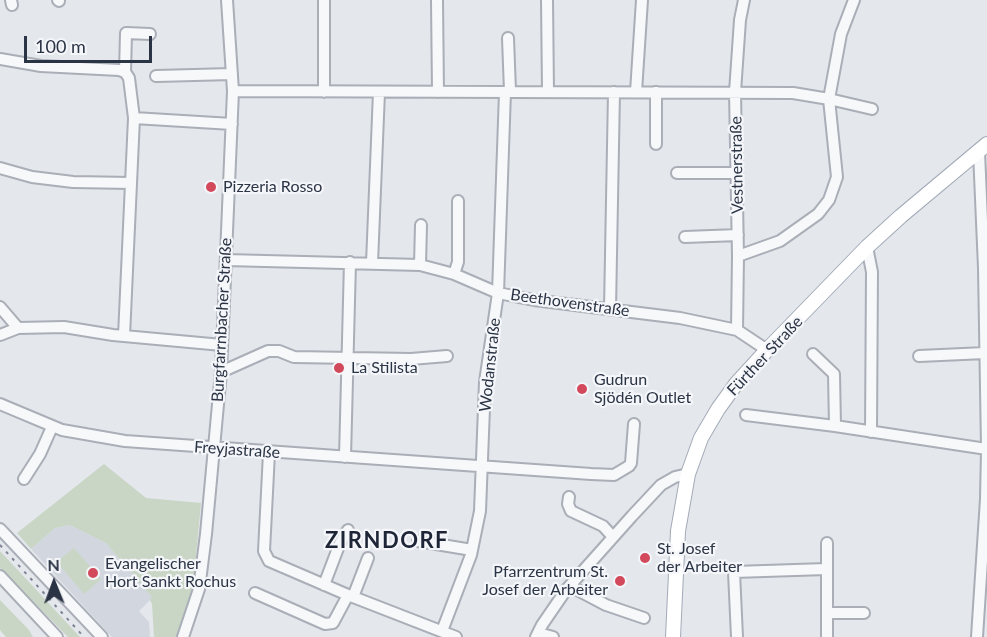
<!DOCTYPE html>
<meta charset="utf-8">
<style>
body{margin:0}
#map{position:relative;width:987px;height:637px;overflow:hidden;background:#e4e7ec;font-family:Lato,sans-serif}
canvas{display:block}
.north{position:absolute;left:24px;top:553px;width:60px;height:60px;-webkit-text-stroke:4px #f4f6f9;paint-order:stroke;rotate:359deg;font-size:16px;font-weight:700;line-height:24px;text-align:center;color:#2b3445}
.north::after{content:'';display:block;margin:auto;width:21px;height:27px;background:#2b3445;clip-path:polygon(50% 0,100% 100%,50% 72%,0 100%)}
.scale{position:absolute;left:24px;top:36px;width:128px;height:27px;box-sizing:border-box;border:3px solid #2b3445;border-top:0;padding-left:8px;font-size:18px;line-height:21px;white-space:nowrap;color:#2b3445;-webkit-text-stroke:4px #f4f6f9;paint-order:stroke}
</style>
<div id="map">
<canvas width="987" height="637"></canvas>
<div class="north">N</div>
<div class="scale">100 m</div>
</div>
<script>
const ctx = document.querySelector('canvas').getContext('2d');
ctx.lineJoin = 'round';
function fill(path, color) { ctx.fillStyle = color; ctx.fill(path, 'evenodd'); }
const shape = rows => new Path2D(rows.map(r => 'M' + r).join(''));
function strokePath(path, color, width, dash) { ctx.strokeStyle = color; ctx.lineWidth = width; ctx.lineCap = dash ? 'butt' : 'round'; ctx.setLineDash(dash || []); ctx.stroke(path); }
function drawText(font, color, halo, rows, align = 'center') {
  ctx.font = font + ' Lato,sans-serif'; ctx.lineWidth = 4.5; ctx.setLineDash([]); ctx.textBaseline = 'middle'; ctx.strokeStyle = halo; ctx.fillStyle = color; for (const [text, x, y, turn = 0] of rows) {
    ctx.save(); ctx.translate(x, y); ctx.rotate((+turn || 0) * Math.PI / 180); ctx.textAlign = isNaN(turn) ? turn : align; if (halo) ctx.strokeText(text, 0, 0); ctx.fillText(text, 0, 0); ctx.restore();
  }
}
fill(shape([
 [70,525,106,543,153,597,139,611,149,622,150,637,112,637,31,549,55,528]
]), '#d2d6de');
fill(shape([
 [104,464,146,498,201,503,193,587,176,637,154,637,152,604,150,600,152,597,106,543,70,525,55,528,31,549,17,533],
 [74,548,101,579,84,594,57,562],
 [0,551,28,581,80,637,68,637,0,568],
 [0,600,29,630,33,637,6,637,0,630]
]), '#c9d6c5');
const minor = shape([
 [11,0,12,5],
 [58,0,59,1],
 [437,0,438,92],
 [547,0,548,91],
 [508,38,510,91],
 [0,59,41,66,119,70,125,72,129,78,134,118,124,336],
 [125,72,126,33,150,34],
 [156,76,232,74],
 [233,91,793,93,829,99,872,109],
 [324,92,324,0],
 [636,92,642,0],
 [656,92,656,144],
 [134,118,232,124],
 [979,152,984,268,987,448],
 [0,168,32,177,73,182,131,183],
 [677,173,737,173],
 [685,237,738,235],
 [867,247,872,272,871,432],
 [738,256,780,241,818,214,829,200,837,177,829,99,841,34,854,0],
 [226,260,420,265,454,274,498,293,534,300,680,318,737,330,767,350],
 [372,263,379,92],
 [420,265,421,225],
 [454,274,458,262,458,201],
 [0,307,18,328],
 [610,309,614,92],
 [737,330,738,256,735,92,740,20,744,0],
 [0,335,18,328,64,327,113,335,222,345],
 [813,354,834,374,835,426],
 [919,356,985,353],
 [221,372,268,351,279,351,294,357,411,359,447,356],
 [0,404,62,430,125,441,591,474,614,475,629,466,631,463,634,424],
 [746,415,835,426,987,449],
 [269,453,264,551,269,561,348,595,456,637],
 [345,457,350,262],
 [24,479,40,454,52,427],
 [569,497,568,504,571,511,603,526,613,537],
 [0,529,102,637],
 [418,541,472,550],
 [827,543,827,637],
 [0,576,57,637],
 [324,585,340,543,348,530],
 [570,586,606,605,644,618],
 [255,593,325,624,333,623,348,595],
 [353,597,368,558],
 [827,613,864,613],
 [442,631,471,555,480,511,485,382,498,293,505,92],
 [538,633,553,637],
 [183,637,199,589,206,534,221,372,233,91,227,0],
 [536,637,542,625,566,590,632,516,661,485,675,477,688,474],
 [737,637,734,572,826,569],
 [977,637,986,499,987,450]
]);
const major = shape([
 [673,637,678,531,688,474,701,438,718,409,736,384,767,350,867,247,901,216,987,144]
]);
strokePath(minor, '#a9aeb7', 14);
strokePath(major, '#a3abb8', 16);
strokePath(minor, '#f7f8fa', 10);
strokePath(major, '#fff', 14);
strokePath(shape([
 [0,545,84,637]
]), '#7d8696', 2, [3, 6]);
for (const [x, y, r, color] of [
 [211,187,6,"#d1495b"],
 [339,368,6,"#d1495b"],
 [582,389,6,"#d1495b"],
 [645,558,6,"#d1495b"],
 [93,573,6,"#d1495b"],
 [620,581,6,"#d1495b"]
]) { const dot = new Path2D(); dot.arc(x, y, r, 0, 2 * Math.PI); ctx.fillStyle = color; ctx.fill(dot); strokePath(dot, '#f4f6f9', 2); }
drawText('16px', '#2b3445', '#f4f6f9', [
 ["Vestnerstraße",737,165,-91],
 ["Beethovenstraße",570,303,8],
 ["Burgfarrnbacher Straße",222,320,-87],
 ["Fürther Straße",765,356,-47],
 ["Wodanstraße",490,365,-84],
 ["Freyjastraße",237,450,4]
]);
drawText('16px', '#2b3445', '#f4f6f9', [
 ["Pizzeria Rosso",223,187],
 ["La Stilista",351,368],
 ["Gudrun",594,380],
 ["Sjödén Outlet",594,398],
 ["St. Josef",657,549],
 ["der Arbeiter",657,567],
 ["Evangelischer",105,564],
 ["Hort Sankt Rochus",105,582],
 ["Pfarrzentrum St.",608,572,"right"],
 ["Josef der Arbeiter",608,590,"right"]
], 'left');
ctx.letterSpacing = '1.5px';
drawText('bold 22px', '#1d2536', '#f4f6f9', [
 ["ZIRNDORF",387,541]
]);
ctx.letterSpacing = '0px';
</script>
